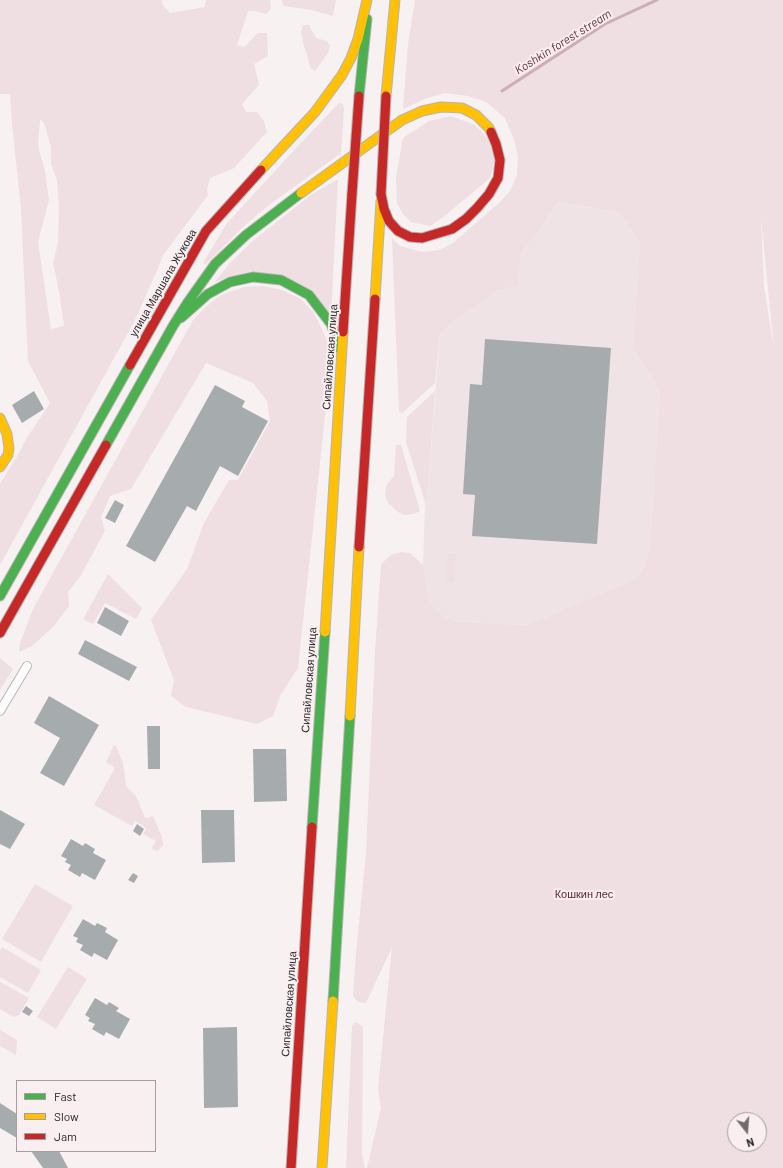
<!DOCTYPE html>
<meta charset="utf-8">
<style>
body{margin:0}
#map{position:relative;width:783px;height:1168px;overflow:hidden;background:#f7f1f2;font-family:Barlow,sans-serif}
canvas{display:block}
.legend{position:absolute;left:16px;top:1080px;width:140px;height:72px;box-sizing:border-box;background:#f9eff1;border:1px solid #a59ea0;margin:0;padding:5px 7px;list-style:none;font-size:12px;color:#282526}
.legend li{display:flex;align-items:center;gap:8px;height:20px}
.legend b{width:20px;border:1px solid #a59ea0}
.north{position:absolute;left:727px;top:1112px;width:40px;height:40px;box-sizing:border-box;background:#f9eff1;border:1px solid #a59ea0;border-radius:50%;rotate:163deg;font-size:11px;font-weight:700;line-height:16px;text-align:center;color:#282526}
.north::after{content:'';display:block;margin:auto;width:14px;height:18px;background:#706c6d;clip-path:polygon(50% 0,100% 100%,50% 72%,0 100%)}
</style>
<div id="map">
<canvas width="783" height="1168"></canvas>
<ul class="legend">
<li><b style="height:5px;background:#4caf50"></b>Fast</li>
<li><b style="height:5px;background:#ffc107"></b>Slow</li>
<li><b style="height:5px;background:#c62828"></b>Jam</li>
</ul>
<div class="north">N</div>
</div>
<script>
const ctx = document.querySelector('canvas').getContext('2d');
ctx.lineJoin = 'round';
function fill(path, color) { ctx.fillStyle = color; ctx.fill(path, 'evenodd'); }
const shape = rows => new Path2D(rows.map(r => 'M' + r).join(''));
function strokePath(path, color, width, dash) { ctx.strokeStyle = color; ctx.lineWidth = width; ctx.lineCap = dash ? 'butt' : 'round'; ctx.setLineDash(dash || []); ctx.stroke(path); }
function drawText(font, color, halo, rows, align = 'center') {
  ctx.font = font + ' Barlow,sans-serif'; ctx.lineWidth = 4; ctx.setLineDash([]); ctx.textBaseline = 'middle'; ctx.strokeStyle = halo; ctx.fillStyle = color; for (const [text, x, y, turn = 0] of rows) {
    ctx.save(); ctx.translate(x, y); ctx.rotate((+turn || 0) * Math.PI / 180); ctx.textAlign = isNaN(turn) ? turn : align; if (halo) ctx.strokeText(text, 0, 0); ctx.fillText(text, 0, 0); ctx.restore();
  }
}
fill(shape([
 [558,202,618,212,640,241,633,349,660,391,650,545,647,559,642,571,633,580,546,617,525,625,459,622,447,618,438,611,433,605,428,596,426,575,423,565,425,502,427,500,440,332,498,290,518,286,519,265,522,253]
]), '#f0e3e6');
fill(shape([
 [0,0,162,0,163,5,170,13,205,7,206,0,270,0,271,9,266,14,255,11,248,11,237,45,244,47,258,33,267,33,268,56,254,64,259,85,242,104,246,112,257,112,264,121,267,132,234,168,210,178,207,189,208,195,163,255,159,266,135,320,0,565,0,484,22,448,23,444,50,403,28,361,21,208,12,124,10,94,0,94],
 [40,119,44,123,51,147,51,164,57,180,59,205,58,243,53,263,59,291,64,326,51,329,38,242,49,200,45,171,38,146],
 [281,0,336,0,333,16,311,10,284,6],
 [415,0,783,0,783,1168,367,1168,381,1108,378,1089,392,947,366,1003,358,1002,353,996,356,954,366,853,375,652,381,564,391,555,401,552,410,553,423,565,426,575,428,596,433,605,438,611,447,618,459,622,525,625,546,617,633,580,642,571,647,559,650,545,660,391,633,349,640,241,618,212,558,202,522,253,519,265,518,286,498,290,440,332,435,383,402,413,399,412,392,238,400,246,422,252,439,250,453,243,499,203,510,191,517,175,518,156,514,140,505,118,486,102,468,96,445,93,427,98,403,109,408,44],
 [761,218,774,349,764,287],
 [735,1120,759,1120,759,1144,735,1144],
 [303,25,309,25,316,38,326,41,330,45,328,53,315,71,311,69,303,43,301,32],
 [339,103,343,104,344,109,341,153,269,205,244,226,205,265,203,263,227,223,298,146],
 [451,116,475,125,488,139,495,160,490,178,442,218,430,226,411,222,403,214,397,203,396,177,403,138,429,121],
 [338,179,331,317,306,288,229,276,214,283,230,263,255,239,311,195],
 [263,286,282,290,301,299,314,313,325,336,329,347,331,360,298,668,281,694,273,716,257,724,186,707,171,696,174,680,151,620,187,569,204,523,229,480,238,480,270,421,267,401,253,383,206,363,131,489,110,496,101,517,105,531,81,575,68,592,69,606,53,627,32,646,19,652,20,643,33,609,193,320,207,306,221,295,244,287],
 [435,391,427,500,425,502,406,442,407,417],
 [396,445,401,445,420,511,414,514,404,515,398,512,388,503,385,495,387,484,394,476],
 [448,553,456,553,454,583,446,583],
 [108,574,142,608,136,619,105,603,93,624,83,619],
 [0,658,13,669,0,690],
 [114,745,116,746,123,763,126,786,136,796,145,818,153,816,162,837,163,845,158,851,151,849,156,841,143,834,146,828,135,821,132,826,94,805,114,770,114,767,106,762],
 [35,884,73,906,41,962,2,939],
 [2,947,41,970,28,993,0,977,0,951],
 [68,967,87,979,56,1029,37,1017],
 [0,982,29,998,19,1015,14,1017,0,1009],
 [356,1022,363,1027,362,1155,365,1168,346,1168,352,1026],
 [0,1030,17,1040,16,1055,0,1046]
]), '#efdee2');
strokePath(shape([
 [502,91,605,24,657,0]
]), '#cdaeb5', 3);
fill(shape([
 [485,339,611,348,597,544,472,536,475,495,463,494,470,384,482,385],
 [215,385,245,401,242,407,268,421,238,476,220,466,196,511,187,506,155,562,126,546],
 [34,391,44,409,22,423,12,405],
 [115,500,124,505,115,523,105,518],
 [105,607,129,621,121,636,97,623],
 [85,640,137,667,129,681,78,654],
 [49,696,99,725,64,786,40,773,60,738,34,723],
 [147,726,160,726,160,769,148,769],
 [253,749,286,749,287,801,254,802],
 [0,810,25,824,10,849,0,844],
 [201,810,234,810,235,862,202,863],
 [137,824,144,829,140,836,133,831],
 [71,839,83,846,85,843,95,849,93,853,106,860,95,880,82,873,80,877,68,870,71,865,65,862,67,859,61,856],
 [133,873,138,876,134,883,128,880],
 [83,919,95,926,97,923,107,928,105,932,118,940,107,960,94,953,92,957,80,950,83,945,76,942,78,938,73,936],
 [95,998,107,1005,109,1002,119,1008,116,1011,130,1019,119,1039,106,1032,104,1036,92,1029,95,1024,88,1021,90,1018,85,1015],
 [26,1006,33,1011,29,1016,22,1012],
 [237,1027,238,1107,204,1108,203,1028],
 [0,1103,17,1114,17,1138,0,1128],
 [31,1151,59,1151,68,1168,43,1168]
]), '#a6acae');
const street = shape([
 [0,711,27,666]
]);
const fast = shape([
 [359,96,367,19],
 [181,318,208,294,230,282,253,277,281,280,309,295,331,324,340,349],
 [106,445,173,326,188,302,215,264,246,235,301,193],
 [0,596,130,365],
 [312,827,325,632],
 [333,1001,350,716]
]);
const slow = shape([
 [386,96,395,0],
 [261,170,315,112,342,75,351,58,358,39,367,0],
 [301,193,402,120,422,111,441,107,462,108,476,115,489,128,491,132],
 [375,299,381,201],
 [0,418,7,434,9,448,8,455,0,467],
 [325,632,343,332],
 [350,716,359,547],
 [322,1168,333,1001]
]);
const jam = shape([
 [381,194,384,209,389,221,398,231,410,237,422,238,452,229,466,219,477,208,489,194,498,178,500,160,496,144,491,132],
 [343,332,352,194],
 [130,365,206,231,261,170],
 [359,547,375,299],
 [0,633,106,445],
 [291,1168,312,827]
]);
strokePath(street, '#b8b4b5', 10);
strokePath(fast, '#b8b4b5', 11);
strokePath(slow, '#b8b4b5', 11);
strokePath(jam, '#b8b4b5', 11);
strokePath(street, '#fefdfd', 8);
strokePath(fast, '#4caf50', 9);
strokePath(slow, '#ffc107', 9);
strokePath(jam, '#c62828', 9);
const jamBridge = shape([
 [352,194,359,96],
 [381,194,386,96]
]);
strokePath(jamBridge, '#b8b4b5', 11, []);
strokePath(jamBridge, '#c62828', 9);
drawText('11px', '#282526', '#f9eff1', [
 ["улица Маршала Жукова",163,283,-60],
 ["Сипайловская улица",330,357,-86],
 ["Сипайловская улица",309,680,-86],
 ["Сипайловская улица",289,1004,-86]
]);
drawText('11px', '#5c2636', '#f9eff1', [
 ["Кошкин лес",584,894]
]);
drawText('italic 12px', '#632c3c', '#f9eff1', [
 ["Koshkin forest stream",563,42,-32]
]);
</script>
